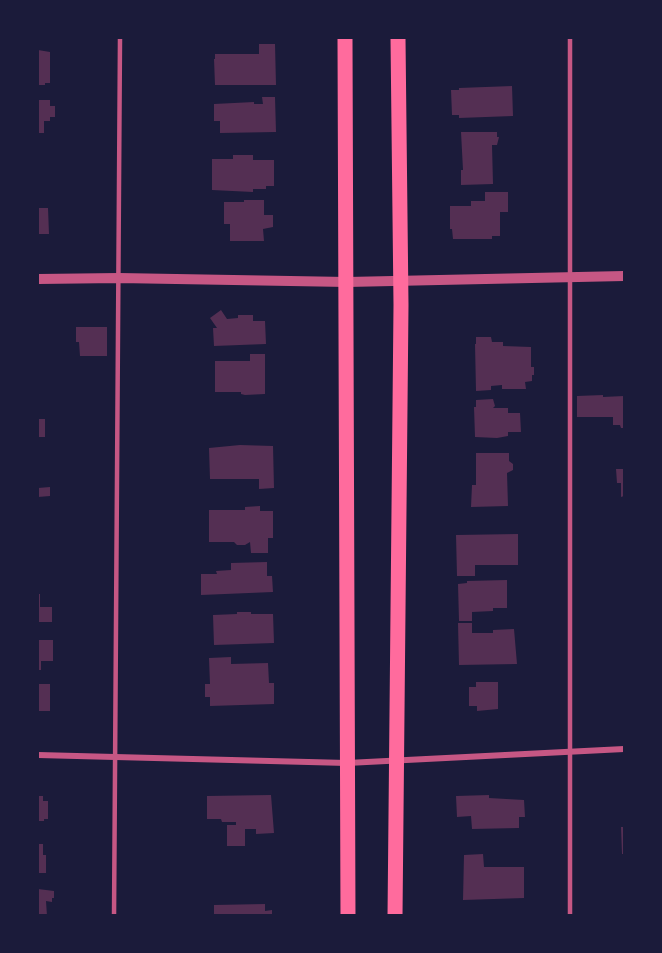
<!DOCTYPE html>
<style>
body{margin:0}
#map{position:relative;width:662px;height:953px;overflow:hidden;background:#1b1b3a;font-family:"IBM Plex Sans",sans-serif}
canvas{display:block}
.frame{position:absolute;inset:0;border:39px solid #1b1b3a;pointer-events:none}
</style>
<div id="map">
<canvas width="662" height="953"></canvas>
<div class="frame"></div>
</div>
<script>
const ctx = document.querySelector('canvas').getContext('2d');
ctx.lineJoin = 'round';
function fill(path, color) { ctx.fillStyle = color; ctx.fill(path, 'evenodd'); }
const shape = rows => new Path2D(rows.map(r => 'M' + r).join(''));
function strokePath(path, color, width, dash) { ctx.strokeStyle = color; ctx.lineWidth = width; ctx.lineCap = dash ? 'butt' : 'round'; ctx.setLineDash(dash || []); ctx.stroke(path); }
fill(shape([
 [259,44,275,44,276,85,215,85,214,59,215,59,215,54,259,54],
 [38,50,50,52,50,83,45,83,45,85,38,85],
 [512,86,513,116,459,118,459,115,452,115,451,90,459,90,459,88],
 [262,97,275,97,276,132,220,133,220,121,214,121,214,104,254,102,254,104,263,104],
 [38,100,50,100,50,106,55,106,55,117,50,117,50,121,44,121,44,133,38,133],
 [461,132,497,132,497,137,499,137,497,145,492,145,493,184,461,185,461,170,463,170],
 [233,155,253,155,253,160,274,160,274,186,266,186,266,189,253,189,253,192,212,190,212,159,233,159],
 [485,192,508,192,508,212,500,212,500,236,492,236,492,239,453,239,452,229,450,229,450,206,471,206,471,201,485,201],
 [244,200,264,200,264,215,273,215,273,227,263,229,264,241,230,241,230,224,224,224,224,202,244,202],
 [38,208,48,208,49,234,38,234],
 [221,310,227,319,238,318,238,315,253,315,253,321,265,321,266,344,214,346,213,328,217,328,210,318],
 [76,327,107,327,107,356,80,356,79,342,76,342],
 [476,337,491,337,492,342,503,342,503,346,531,347,531,367,534,367,534,375,532,375,532,381,525,382,526,389,502,389,502,385,491,386,491,390,476,391,475,344,476,344],
 [250,354,265,354,265,394,245,395,241,394,241,392,215,392,215,361,250,361],
 [603,395,603,397,624,396,624,428,621,428,620,425,613,425,613,417,577,417,577,396],
 [493,399,495,406,493,408,508,408,508,413,520,413,521,432,508,432,508,436,497,438,475,437,474,407,476,407,476,400],
 [38,419,45,419,45,437,38,437],
 [240,445,273,446,274,488,259,489,259,479,210,479,209,448],
 [476,453,509,453,509,461,513,464,513,470,507,473,508,506,471,507,472,485,476,485],
 [616,469,624,469,624,496,621,497,621,483,617,483],
 [50,487,50,496,38,497,38,488],
 [260,506,260,511,273,511,273,538,268,538,268,553,251,553,250,542,245,545,237,545,234,542,209,542,209,510,245,510,245,507],
 [518,534,518,565,475,565,475,576,457,576,456,535],
 [267,562,267,576,272,576,273,592,201,595,201,574,217,574,216,571,231,570,231,563],
 [507,580,507,608,493,608,493,611,472,612,472,621,459,621,458,584,467,583,467,581],
 [38,594,40,594,40,607,52,607,52,622,38,622],
 [237,612,251,612,251,614,273,614,274,643,214,645,213,615,237,614],
 [458,623,472,623,472,633,493,633,493,630,514,629,517,664,459,665],
 [38,640,53,640,53,661,41,661,41,670,38,670],
 [231,657,231,664,268,663,269,683,274,683,274,704,210,706,210,697,205,697,205,684,210,684,209,658],
 [476,682,498,682,498,709,477,711,477,706,469,706,469,687,476,687],
 [38,684,50,684,50,711,38,711],
 [271,795,274,833,256,834,256,829,245,829,245,846,227,846,227,825,236,825,236,822,222,822,221,819,207,819,207,796],
 [489,795,489,798,524,800,525,817,519,817,519,828,472,829,471,816,457,817,456,796],
 [38,796,43,796,43,801,48,801,48,819,44,819,44,821,38,821],
 [621,827,624,827,624,854,622,854],
 [38,844,43,844,43,855,46,855,46,873,38,873],
 [483,854,484,867,524,867,524,898,463,900,464,855],
 [38,889,54,891,54,898,52,898,52,902,46,901,47,916,38,916],
 [265,904,265,911,272,910,272,916,214,916,214,905]
]), '#542f53');
strokePath(shape([
 [570,38,570,916],
 [114,916,120,38]
]), '#c65784', 4.5);
strokePath(shape([
 [38,755,347,763,624,749]
]), '#c65784', 6);
strokePath(shape([
 [38,279,119,278,347,282,624,276]
]), '#c65784', 10);
strokePath(shape([
 [345,38,348,916],
 [395,916,401,305,398,38]
]), '#ff6b9d', 15);
</script>
